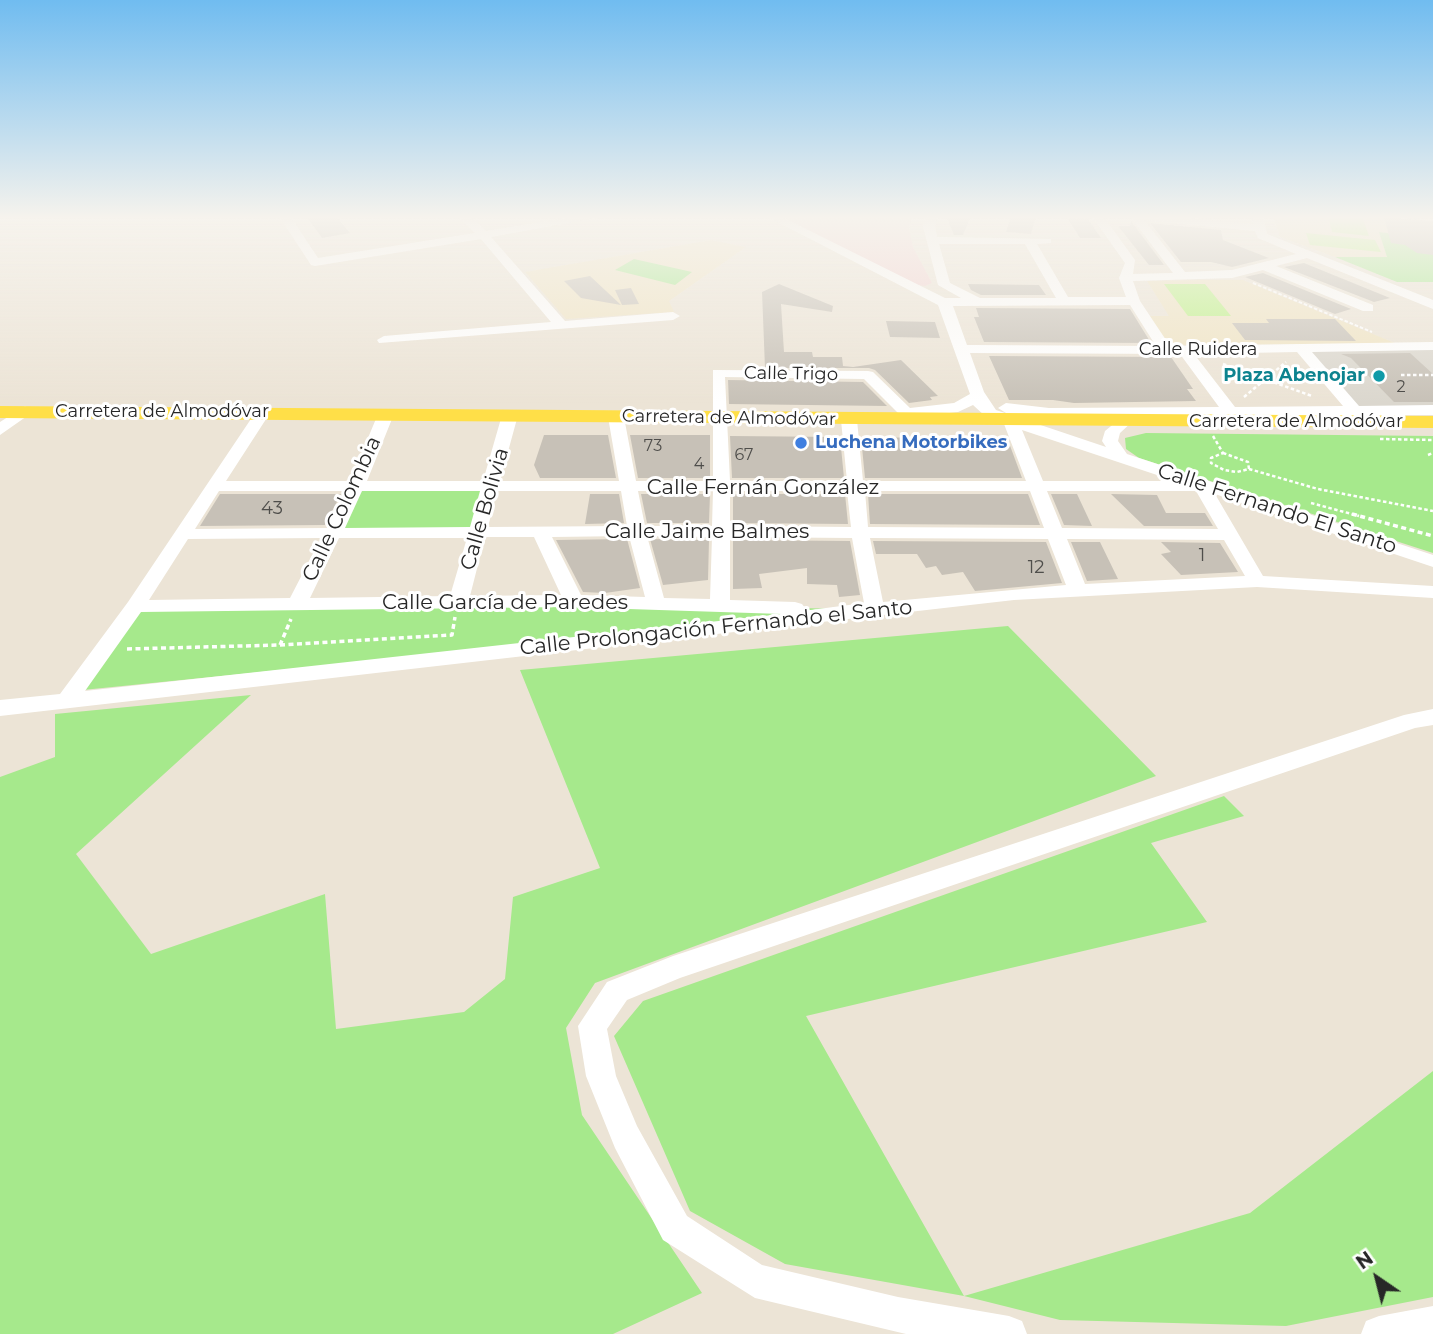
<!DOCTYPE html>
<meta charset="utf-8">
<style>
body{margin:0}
#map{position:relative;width:1433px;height:1334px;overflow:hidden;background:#ece4d6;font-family:Montserrat,sans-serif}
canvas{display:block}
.north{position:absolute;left:1342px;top:1243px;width:70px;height:70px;-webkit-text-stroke:5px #fff;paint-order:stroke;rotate:325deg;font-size:19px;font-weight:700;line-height:28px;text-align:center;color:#272727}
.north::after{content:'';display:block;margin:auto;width:24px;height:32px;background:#272727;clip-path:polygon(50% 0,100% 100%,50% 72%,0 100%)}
</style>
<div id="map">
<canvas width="1433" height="1334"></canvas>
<div class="north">N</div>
</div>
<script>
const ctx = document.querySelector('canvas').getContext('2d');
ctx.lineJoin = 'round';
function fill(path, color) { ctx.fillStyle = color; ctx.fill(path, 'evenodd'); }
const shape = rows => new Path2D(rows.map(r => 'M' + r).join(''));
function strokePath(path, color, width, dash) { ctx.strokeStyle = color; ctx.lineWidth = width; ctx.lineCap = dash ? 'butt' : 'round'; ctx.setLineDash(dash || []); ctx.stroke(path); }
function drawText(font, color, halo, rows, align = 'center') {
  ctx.font = font + ' Montserrat,sans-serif'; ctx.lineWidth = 6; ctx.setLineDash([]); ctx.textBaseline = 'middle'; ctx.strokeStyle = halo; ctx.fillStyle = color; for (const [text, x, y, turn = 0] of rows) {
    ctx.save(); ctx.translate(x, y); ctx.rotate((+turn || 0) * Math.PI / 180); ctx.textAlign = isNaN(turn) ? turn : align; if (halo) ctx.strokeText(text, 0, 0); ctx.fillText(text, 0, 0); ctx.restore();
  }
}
fill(shape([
 [1273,216,1389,216,1397,234,1380,233,1387,257,1335,257,1280,237],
 [711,240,746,247,669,301,674,312,566,319,525,272],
 [1203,280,1243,280,1397,344,1165,345,1147,316,1169,316,1147,281]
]), '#f0e4c3');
fill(shape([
 [781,216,913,216,909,227,913,247,932,283,925,286,909,284]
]), '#f4d2d2');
fill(shape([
 [1433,226,1433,282,1397,282,1335,257,1387,257,1379,232,1396,234],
 [634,259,692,272,675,285,615,270],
 [1146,433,1433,436,1433,553,1139,458,1126,449,1125,438],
 [356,487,493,487,477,532,331,533],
 [656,604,875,610,73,691,135,606],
 [1008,626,1156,776,595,983,566,1028,582,1115,702,1293,613,1334,0,1334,0,777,55,757,55,714,251,695,76,854,151,954,325,894,336,1029,464,1012,505,979,513,897,600,868,520,670],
 [1224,796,1244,816,1151,843,1207,922,806,1016,964,1296,1250,1213,1433,1071,1433,1297,1286,1326,1060,1320,964,1296,785,1264,690,1211,614,1036,643,1001]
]), '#a6e98c');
fill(shape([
 [1328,216,1362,216,1369,236,1332,232],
 [1306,233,1375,240,1381,252,1310,245],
 [1164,284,1205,284,1231,316,1188,316]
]), '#bef286');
fill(shape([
 [1433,348,1433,410,1354,410,1302,349]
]), '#dbd7ce');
fill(shape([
 [306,216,336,216,350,233,322,238],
 [946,216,971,216,963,235,954,235],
 [1011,216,1036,216,1031,234,1006,232],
 [1384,217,1433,221,1433,255,1417,253,1405,245,1391,243],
 [1068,219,1088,219,1101,238,1080,238],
 [1131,221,1164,265,1149,265,1118,226,1130,226],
 [1150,223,1221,230,1223,240,1269,258,1232,267,1211,262,1181,262],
 [1304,263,1390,298,1374,302,1284,267],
 [1263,273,1351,309,1335,314,1245,277],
 [590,276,621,305,581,298,564,281],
 [779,284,833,306,832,312,781,304,784,352,812,352,813,357,842,357,843,366,853,367,901,360,938,396,930,397,932,400,909,403,875,370,869,368,765,368,762,292],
 [968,284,1039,285,1046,295,981,295,971,290],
 [631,288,639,304,622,305,615,290],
 [976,308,1130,309,1151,343,984,342,974,317,979,317],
 [1266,319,1335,319,1356,341,1245,340,1232,323,1269,323],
 [886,321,935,322,940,338,890,337],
 [1410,353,1433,374,1433,402,1394,402,1351,358,1341,354],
 [989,356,1171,357,1193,389,1187,389,1196,401,1074,403,1053,400,1009,400],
 [728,380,863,382,887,406,729,404],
 [544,435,608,435,616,478,540,478,534,465],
 [630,435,710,435,710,478,638,478],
 [730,436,840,437,844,478,732,478],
 [861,437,999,439,1001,443,1009,443,1022,478,865,478],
 [220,494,341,494,325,525,200,526],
 [590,494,619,494,624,523,585,524],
 [641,494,710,494,709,523,647,523],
 [733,494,845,494,848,524,733,523],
 [868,494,1028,494,1040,525,870,524],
 [1051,494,1077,494,1092,526,1064,525],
 [1111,494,1157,495,1166,513,1205,513,1213,526,1144,526],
 [627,539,640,588,605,593,583,592,556,540],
 [650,539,709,540,708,580,663,585],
 [733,540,850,541,860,595,839,597,837,585,807,584,807,568,759,574,762,588,733,589],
 [873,541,1046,542,1062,583,975,591,963,572,942,575,936,566,926,568,917,554,876,554],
 [1071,542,1100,542,1118,579,1087,581],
 [1161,542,1220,543,1238,572,1181,575,1161,554,1171,552]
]), '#c7c1b7');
strokePath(shape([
 [1253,283,1372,332]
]), '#fff', 2, [3.5, 2]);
strokePath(shape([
 [1223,364,1312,396],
 [1401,375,1433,375],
 [1244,397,1286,362],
 [1213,436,1223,453],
 [1380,439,1433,440],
 [1223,453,1248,462,1249,469,1237,472,1224,470,1211,463,1211,458,1223,453],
 [1428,455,1433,453],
 [1249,469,1318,489,1433,511],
 [1311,503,1359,516]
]), '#fff', 2.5, [3.5, 2.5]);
strokePath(shape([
 [1352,514,1433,536],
 [280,645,452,635,455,617],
 [127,649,280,645,291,619]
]), '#fff', 3.5, [5, 3.5]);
fill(shape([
 [279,216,290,216,318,258,475,233,458,216,470,216,486,231,580,216,606,216,491,237,565,321,673,312,680,316,673,320,379,343,377,340,384,336,551,322,481,239,315,266,311,265,279,216],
 [766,216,780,216,945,298,961,298,938,285,923,226,927,216,938,216,935,226,937,237,1051,239,1051,243,1037,244,1068,297,1126,297,1119,278,1125,263,1092,216,1103,216,1135,260,1133,274,1173,273,1130,216,1170,216,1253,224,1252,216,1263,216,1267,234,1433,300,1433,309,1307,258,1276,266,1373,305,1373,311,1363,311,1263,270,1232,278,1133,281,1140,301,1170,346,1433,342,1433,350,1312,352,1359,406,1433,405,1433,415,1128,417,1133,421,1120,433,1118,441,1127,454,1433,555,1433,567,1215,494,1263,576,1433,586,1433,598,1257,587,1014,600,0,716,0,700,60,694,128,602,257,410,262,408,270,413,226,481,350,481,378,414,386,409,394,414,367,481,483,481,502,415,510,410,518,415,500,481,619,481,608,417,616,412,624,417,636,481,713,481,713,370,868,371,873,372,910,408,954,403,970,394,938,305,766,216],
 [1144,220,1255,231,1258,238,1296,254,1232,270,1185,272,1144,220],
 [939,244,1025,244,1056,298,980,298,950,283,939,244],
 [1130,305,1156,346,967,345,953,306,1130,305],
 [1297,352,1343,406,1235,407,1194,354,1297,352],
 [970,353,1180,354,1219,407,1049,408,1006,403,998,408,1006,413,1049,418,1122,417,1105,431,1102,441,1106,447,996,410,984,392,970,353],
 [725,377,864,379,901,416,906,418,958,412,973,405,985,416,1004,424,1026,481,863,481,857,420,849,415,841,420,847,481,730,481,725,377],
 [1022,430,1175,481,1043,481,1022,430],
 [219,491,345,491,327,528,195,529,219,491],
 [362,491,480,491,470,527,345,528,362,491],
 [497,491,621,491,627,526,488,527,497,491],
 [638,491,713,491,712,526,645,526,638,491],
 [730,491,847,491,851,527,730,526,730,491],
 [865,491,1030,491,1044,528,868,527,865,491],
 [1047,491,1196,491,1218,529,1062,528,1047,491],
 [629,536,645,597,581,595,552,537,629,536],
 [647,536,712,537,710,599,664,598,647,536],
 [485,537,534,537,561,595,470,596,485,537],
 [730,537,852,538,864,603,803,611,805,608,802,604,795,602,730,600,730,537],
 [321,538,290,598,149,600,188,539,321,538],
 [339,538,467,538,450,596,310,598,339,538],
 [870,538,1048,539,1066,585,883,602,870,538],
 [1067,539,1224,540,1245,576,1085,584,1067,539],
 [567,607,782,614,85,691,141,612,567,607],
 [25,406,33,411,30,414,0,435,0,422,25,406],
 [1433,709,1433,725,1415,728,680,978,627,1000,607,1029,616,1076,637,1126,687,1216,762,1265,898,1297,1009,1316,1022,1321,1027,1334,906,1334,755,1298,663,1240,615,1148,586,1076,578,1026,607,982,673,956,1404,715,1433,709],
 [1433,1306,1433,1334,1361,1334,1366,1321,1379,1316,1433,1306]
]), '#fff');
fill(shape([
 [0,406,1433,416,1433,428,0,418,0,406]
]), '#ffdf48');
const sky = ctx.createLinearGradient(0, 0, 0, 403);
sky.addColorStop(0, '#70bcf0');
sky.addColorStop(0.54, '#f6f3ed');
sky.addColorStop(1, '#f6f3ed00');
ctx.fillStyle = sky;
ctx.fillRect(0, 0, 1433, 403);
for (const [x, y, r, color] of [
 [1379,376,7,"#0f9aa8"],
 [801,443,7,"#3f7fe0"]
]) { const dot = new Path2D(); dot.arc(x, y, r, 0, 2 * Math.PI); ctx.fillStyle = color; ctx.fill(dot); strokePath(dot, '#fff', 2.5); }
drawText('16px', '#4f4e4b', null, [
 ["2",1401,387],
 ["73",653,446],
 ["67",744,455],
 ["4",699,464]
]);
drawText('18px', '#272727', '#fff', [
 ["Calle Ruidera",1198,350],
 ["Calle Trigo",791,374,1],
 ["Carretera de Almodóvar",162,412],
 ["Carretera de Almodóvar",729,418,1],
 ["Carretera de Almodóvar",1296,422]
]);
drawText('bold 18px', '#0d838f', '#fff', [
 ["Plaza Abenojar",1365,376]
], 'right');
drawText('bold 18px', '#366cbe', '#fff', [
 ["Luchena Motorbikes",815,443]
], 'left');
drawText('18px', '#4f4e4b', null, [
 ["43",272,509],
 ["1",1202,556],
 ["12",1036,568]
]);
drawText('21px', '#272727', '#fff', [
 ["Calle Fernán González",763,488],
 ["Calle Colombia",342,509,-65],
 ["Calle Bolivia",485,509,-74],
 ["Calle Fernando El Santo",1277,509,18],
 ["Calle Jaime Balmes",707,532],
 ["Calle García de Paredes",505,603],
 ["Calle Prolongación Fernando el Santo",716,628,-6]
]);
</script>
